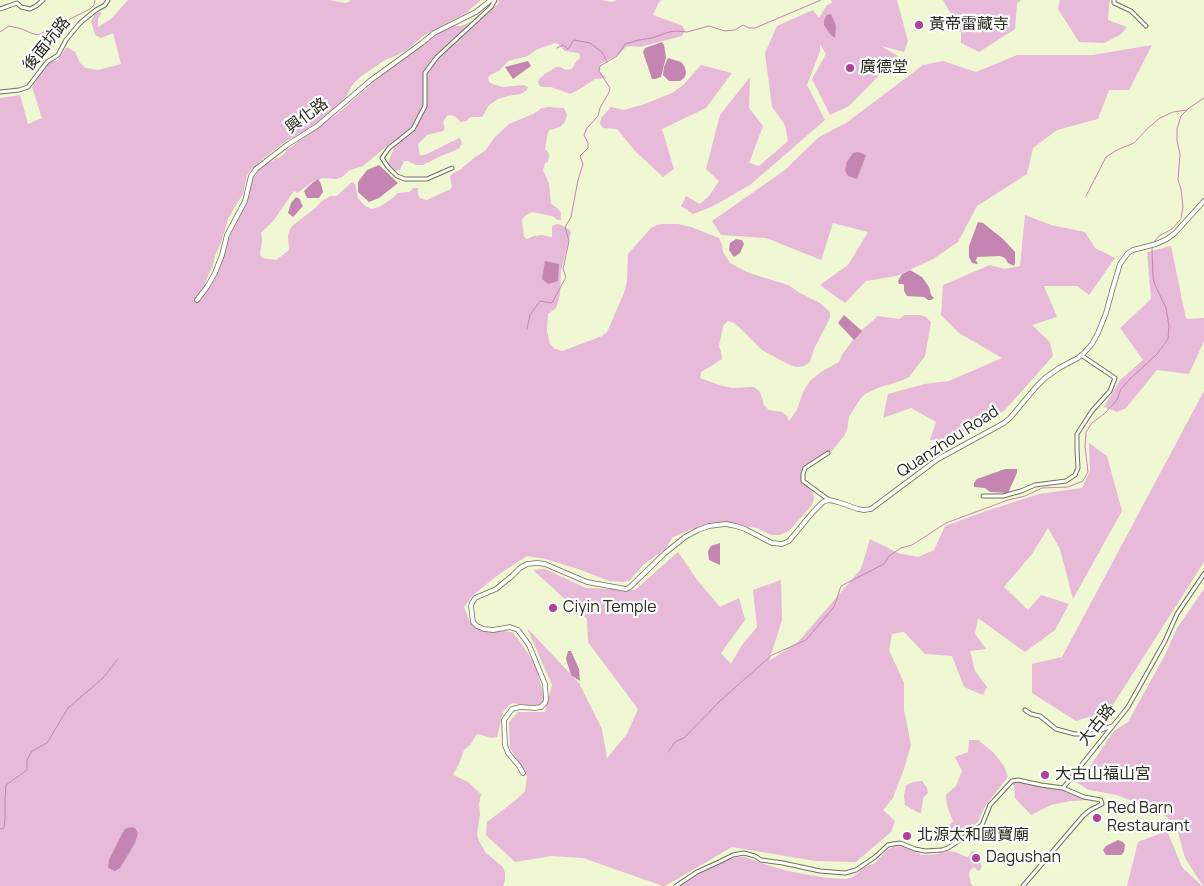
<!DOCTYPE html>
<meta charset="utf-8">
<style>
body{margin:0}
canvas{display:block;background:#eff7d3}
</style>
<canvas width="1204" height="886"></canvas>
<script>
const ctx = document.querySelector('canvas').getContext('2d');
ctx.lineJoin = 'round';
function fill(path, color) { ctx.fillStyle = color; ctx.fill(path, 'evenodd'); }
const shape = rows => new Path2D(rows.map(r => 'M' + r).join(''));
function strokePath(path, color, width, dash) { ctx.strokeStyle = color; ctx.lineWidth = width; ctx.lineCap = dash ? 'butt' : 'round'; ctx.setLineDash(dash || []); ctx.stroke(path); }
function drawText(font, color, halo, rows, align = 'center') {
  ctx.font = font + ' Manrope,"Noto Sans TC",sans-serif'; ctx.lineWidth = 4.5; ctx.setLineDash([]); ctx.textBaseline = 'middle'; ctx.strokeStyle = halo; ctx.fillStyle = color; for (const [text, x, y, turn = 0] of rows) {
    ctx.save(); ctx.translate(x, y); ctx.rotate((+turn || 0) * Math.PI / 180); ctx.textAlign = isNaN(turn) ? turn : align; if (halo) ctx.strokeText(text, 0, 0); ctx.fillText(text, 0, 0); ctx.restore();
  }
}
fill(shape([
 [128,0,328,0,346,3,349,2,350,0,481,0,466,13,423,36,407,50,393,57,385,60,360,77,353,84,346,97,337,107,313,126,283,143,264,158,249,172,247,176,243,194,233,210,228,219,221,243,215,256,213,265,205,283,211,286,221,264,227,242,246,203,254,175,266,164,282,156,288,149,338,113,392,66,425,43,448,26,461,26,473,21,489,9,498,5,499,0,600,0,612,2,617,0,661,0,658,4,653,15,681,25,685,30,682,36,640,47,631,46,626,47,618,55,600,64,599,71,600,73,607,78,595,79,580,89,570,94,551,87,542,87,539,85,538,82,539,79,545,74,556,67,560,67,566,70,572,69,575,63,580,58,580,55,578,53,565,51,558,44,555,43,536,50,528,56,508,61,499,71,490,75,488,78,489,82,492,84,503,87,524,85,528,87,527,90,521,94,508,96,498,99,489,105,482,117,472,117,469,118,467,121,461,122,456,117,450,115,447,116,443,122,445,128,443,131,427,135,418,144,420,155,423,155,427,154,459,138,461,140,462,144,460,147,458,149,441,156,423,165,416,165,408,161,404,161,400,170,394,171,389,166,388,163,394,148,389,145,386,147,363,166,350,170,342,177,336,179,323,178,314,181,297,193,294,191,274,220,261,233,262,240,260,254,262,258,276,260,288,251,289,248,288,235,290,229,292,226,314,209,321,202,330,196,336,196,339,194,352,182,355,184,358,198,365,206,372,209,379,207,393,198,398,193,409,192,414,188,418,188,418,195,420,198,427,200,451,189,452,186,450,177,452,174,461,169,475,157,485,151,495,137,509,124,533,114,542,108,549,107,564,108,567,115,565,122,560,127,550,130,548,132,545,149,548,152,549,155,548,162,545,163,543,170,549,184,551,204,557,208,561,213,561,220,558,220,552,216,532,212,526,215,522,220,524,237,527,239,534,236,542,235,552,237,552,227,554,225,558,224,561,225,570,230,571,233,561,270,560,295,556,308,548,314,547,331,550,344,555,349,562,351,568,349,602,336,607,332,624,293,627,281,628,254,651,228,657,225,664,224,678,224,691,227,719,238,722,245,723,252,730,263,749,273,788,285,800,293,820,303,830,312,830,318,814,349,810,362,804,366,798,367,792,366,762,350,739,327,734,323,728,321,723,326,719,346,721,352,722,359,701,372,700,378,719,385,732,388,754,387,760,392,764,405,769,410,782,412,787,416,789,421,797,410,803,392,810,381,821,372,839,362,842,355,857,334,878,316,899,319,905,315,919,315,926,317,931,322,925,356,909,377,903,380,878,388,865,394,860,399,849,417,847,430,844,436,831,452,808,464,802,475,804,482,813,492,814,498,812,505,789,531,780,535,771,535,757,528,737,525,692,529,673,537,665,549,643,565,629,581,623,582,609,581,578,569,546,559,527,556,498,575,472,596,464,607,469,620,473,625,481,628,512,632,515,635,515,638,516,636,535,664,543,693,545,693,544,702,540,705,528,705,513,703,509,705,503,712,497,737,491,738,479,734,476,735,471,744,464,750,459,764,453,775,468,782,481,794,479,804,480,814,477,834,479,841,486,853,503,867,505,873,505,880,503,886,0,886,0,98,20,95,28,124,42,118,32,87,45,68,50,62,58,60,67,47,75,52,80,63,86,68,98,70,121,64,113,33,101,38,95,35,91,21,96,13,102,12,98,19,98,27,111,19],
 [831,0,897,0,908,41,904,52,881,46,898,56,849,106,830,115,812,79,826,54,820,44,820,51,807,85,825,120,750,185,711,207,693,214,681,206,686,196,700,204,709,196,719,181,706,169,720,115,750,77,749,108,763,126,749,163,759,166,788,141,785,125,772,107,765,53,777,26,813,10,819,18,827,5,832,3],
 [943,0,1021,0,1017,4,1015,29,979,52,961,43,961,32],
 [1060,0,1110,0,1109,5,1108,20,1127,27,1120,35,1104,43,1079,42,1058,9],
 [1152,45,1129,90,1109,90,1098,119,1057,130,1033,148,1027,174,977,206,958,242,933,259,896,276,866,281,845,303,820,285,848,265,868,232,833,223,821,260,766,238,721,235,712,221,785,170,819,137,846,123,923,65,943,61,976,72,1017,55,1093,55],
 [701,65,732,73,706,108,662,129,674,169,663,177,635,151,617,129,603,128,600,124,601,118,611,107,624,110,645,104,672,93,683,85],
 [1025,215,1051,225,1085,232,1095,248,1115,258,1089,295,1077,286,1044,286,1057,317,1032,325,1050,342,1053,356,1005,410,949,441,930,440,936,422,911,408,883,418,888,394,925,384,949,381,1002,358,959,333,941,315,943,285,990,265,1004,269,1020,266],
 [1171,246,1186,319,1204,318,1204,341,1189,374,1157,370,1126,408,1117,412,1104,407,1120,380,1143,360,1120,328,1151,299,1147,252],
 [1204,391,1204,562,1109,711,1076,721,1032,693,1032,664,1062,657],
 [1089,443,1107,456,1122,511,1073,599,1060,549,1048,528,1032,554,1004,587,1028,610,1041,595,1069,604,1055,630,1025,652,978,618,975,634,986,649,970,651,975,671,987,687,983,695,964,687,952,656,925,654,904,632,892,634,889,650,904,683,904,710,911,745,904,769,893,798,883,810,895,821,891,832,856,862,815,861,732,847,665,886,663,886,583,858,552,856,515,862,486,835,487,822,516,800,525,791,527,777,510,748,509,722,518,712,545,712,552,685,527,628,579,683,602,729,607,758,627,734,638,709,588,642,587,619,533,570,545,569,586,588,635,590,678,552,698,581,720,607,739,598,745,620,721,653,731,664,742,645,757,627,753,590,781,580,782,620,769,661,798,642,861,569,870,539,898,553,918,557,934,550,945,526,986,511,1039,494,1082,488,1090,471],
 [1204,589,1204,886,1203,886,1185,858,1178,832,1168,818,1160,812,1117,795,1089,790,1076,782,1086,772,1114,731,1128,722,1165,655,1177,628],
 [969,740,978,740,993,752,1004,766,1008,777,985,806,978,822,969,829,956,837,947,828,953,821,947,806,946,795,956,786,962,771,955,757,968,752],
 [922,781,927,788,928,793,923,798,921,813,917,812,905,805,904,796,906,785,914,782],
 [1019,781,1063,789,1074,795,1091,800,1070,801,1051,805,1031,815,1015,798,1014,786,1012,783],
 [1167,831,1182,867,1202,886,1127,886,1138,842],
 [899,846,905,847,922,855,936,854,948,851,955,852,967,857,969,856,972,850,980,858,979,862,982,866,980,870,978,871,974,867,970,870,969,875,971,884,973,886,673,886,681,879,734,858,739,857,745,857,767,865,792,872,828,878,846,879,853,877,865,867,875,863,888,849,893,847]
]), '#e6bad8');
fill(shape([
 [831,14,836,26,835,38,830,34,824,25,824,20,827,15],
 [662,42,664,45,666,57,661,77,655,79,652,79,643,52,645,48],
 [668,58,681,62,685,67,686,74,684,78,680,81,669,81,663,75,664,67],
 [528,61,531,66,513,79,505,67],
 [858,152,866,155,857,179,848,176,845,170,847,162,853,153],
 [379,165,398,183,379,198,369,202,358,192,358,182,367,170],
 [318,179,321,184,323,192,319,198,307,198,304,191,311,184],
 [296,197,300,199,301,203,303,206,293,217,288,213,291,203],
 [978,222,983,223,1003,239,1015,252,1015,263,1014,266,1008,263,1005,258,1000,256,977,257,976,261,978,263,977,264,972,263,969,257,969,246],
 [736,239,742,240,744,244,740,253,734,257,729,250,730,243],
 [545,261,559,264,558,281,548,284,542,279],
 [910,270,922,277,929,287,931,295,934,298,931,300,928,300,924,297,907,296,904,291,904,285,903,284,899,284,898,281,902,274],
 [844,315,862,331,854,340,838,323],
 [1005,469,1017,469,1017,473,1008,493,990,492,985,488,974,487,974,483,977,479],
 [720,543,720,565,709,560,708,551,711,546],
 [568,651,571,651,579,669,580,681,571,675,566,659],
 [132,827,135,828,138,833,135,843,120,868,115,871,108,868,109,860,124,830,127,828],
 [1118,840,1123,842,1125,845,1124,852,1121,855,1106,855,1103,850,1106,846]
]), '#c585b2');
strokePath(shape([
 [0,32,9,26,22,29,31,33,38,35,90,9,94,5,95,0],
 [557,48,563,45,568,49,574,40,590,43,602,52,607,62],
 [1086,196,1106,157,1117,150,1134,143,1148,128,1160,118,1173,112,1187,110],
 [1181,218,1183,207,1181,189,1178,180,1180,154,1177,141,1177,129,1181,116,1189,108,1204,98],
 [1154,242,1159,236,1172,229,1180,220],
 [527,329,530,315,540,301,552,303,566,277,563,269,569,241,565,227,571,217,578,180,583,164,580,156,588,148,588,143,584,135,587,128,598,116,600,108,609,92,610,88,599,71,600,66,617,56,625,44,639,40,652,38,669,32,677,31,687,32,709,26,725,31,735,30,743,25,749,28,755,28,821,0],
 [668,752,676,741,684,738,721,700,772,655,806,640,834,607,841,586,884,564,889,556,901,548,912,545,946,523,1008,500,1025,496,1042,488,1068,487,1083,481,1088,472,1085,446,1086,432,1092,423,1104,414,1117,400,1121,389,1130,379,1157,354,1168,339,1169,326,1166,308,1155,285,1153,278,1152,248],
 [0,829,4,828,5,819,5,800,6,785,27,770,27,760,32,751,47,743,68,708,103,678,118,659]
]), '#c585b2', 1);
const minor = shape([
 [1114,0,1114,3,1131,11,1146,26],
 [0,9,17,3,21,7,30,9,36,6,43,0],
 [0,92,19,90,28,87,47,62,58,55,66,40,80,23,96,10,105,5,108,0],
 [452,168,427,179,405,179,397,176,388,167,382,158,389,148,413,129,425,106,425,73,437,57,491,7,495,0],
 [828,453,805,468,803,474,803,481,829,500],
 [983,496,1003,496,1021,491,1035,485,1066,481,1075,475,1078,468,1077,449,1077,434,1092,411,1110,391,1115,378,1081,355],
 [1025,710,1031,714,1040,716,1056,729,1075,734,1091,734,1112,726],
 [676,886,697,872,721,861,733,855,744,853,755,856,761,860,783,863,820,871,845,873,856,870,875,857,888,845,893,844,900,843,915,849,925,851,942,850,948,848,982,825,990,805,1012,781,1018,780,1041,785,1063,788,1128,707,1165,641,1177,614,1204,574],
 [1023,886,1083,816,1090,810,1102,804,1101,800,1084,797,1063,788]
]);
const tertiary = shape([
 [197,300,207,287,215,273,222,255,227,235,245,201,251,176,256,169,287,145,317,126,371,80,422,43,434,33,476,12,491,0],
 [523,773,519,766,508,753,505,745,504,720,512,709,520,707,535,708,541,707,545,703,546,699,545,684,529,645,518,630,510,627,493,630,484,629,477,626,473,622,471,606,472,603,475,598,496,589,512,576,520,568,527,564,537,563,545,564,587,582,626,589,630,587,665,553,685,537,698,530,709,526,726,524,736,526,745,529,772,543,782,544,789,541,813,512,823,502,829,500,838,502,858,509,864,510,871,509,938,459,1004,423,1010,418,1036,387,1045,378,1059,368,1078,358,1084,353,1092,344,1098,333,1106,313,1112,291,1120,264,1128,253,1133,250,1156,244,1167,239,1175,233,1204,201]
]);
strokePath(minor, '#6d7353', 5);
strokePath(tertiary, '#6d7353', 5.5);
strokePath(minor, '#fff', 3);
strokePath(tertiary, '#fff', 4);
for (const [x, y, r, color] of [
 [919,25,5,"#b43f98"],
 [850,68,5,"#b43f98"],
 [553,608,5,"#b43f98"],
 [1045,775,5,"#b43f98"],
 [1097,818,5,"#b43f98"],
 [907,836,5,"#b43f98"],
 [976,858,5,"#b43f98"]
]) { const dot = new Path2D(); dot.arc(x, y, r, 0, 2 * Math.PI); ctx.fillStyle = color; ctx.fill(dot); strokePath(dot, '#fff', 2); }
drawText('16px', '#292b1e', '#fff', [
 ["黃帝雷藏寺",929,25],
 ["廣德堂",860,68],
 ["Ciyin Temple",563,608],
 ["大古山福山宮",1055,775],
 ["Red Barn",1107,809],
 ["Restaurant",1107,827],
 ["北源太和國寶廟",917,836],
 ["Dagushan",986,858]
], 'left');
drawText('16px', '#292b1e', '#fff', [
 ["後面坑路",47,44,-51],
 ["興化路",307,116,-36],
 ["Quanzhou Road",948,442,-33],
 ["大古路",1097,725,-51]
]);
</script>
